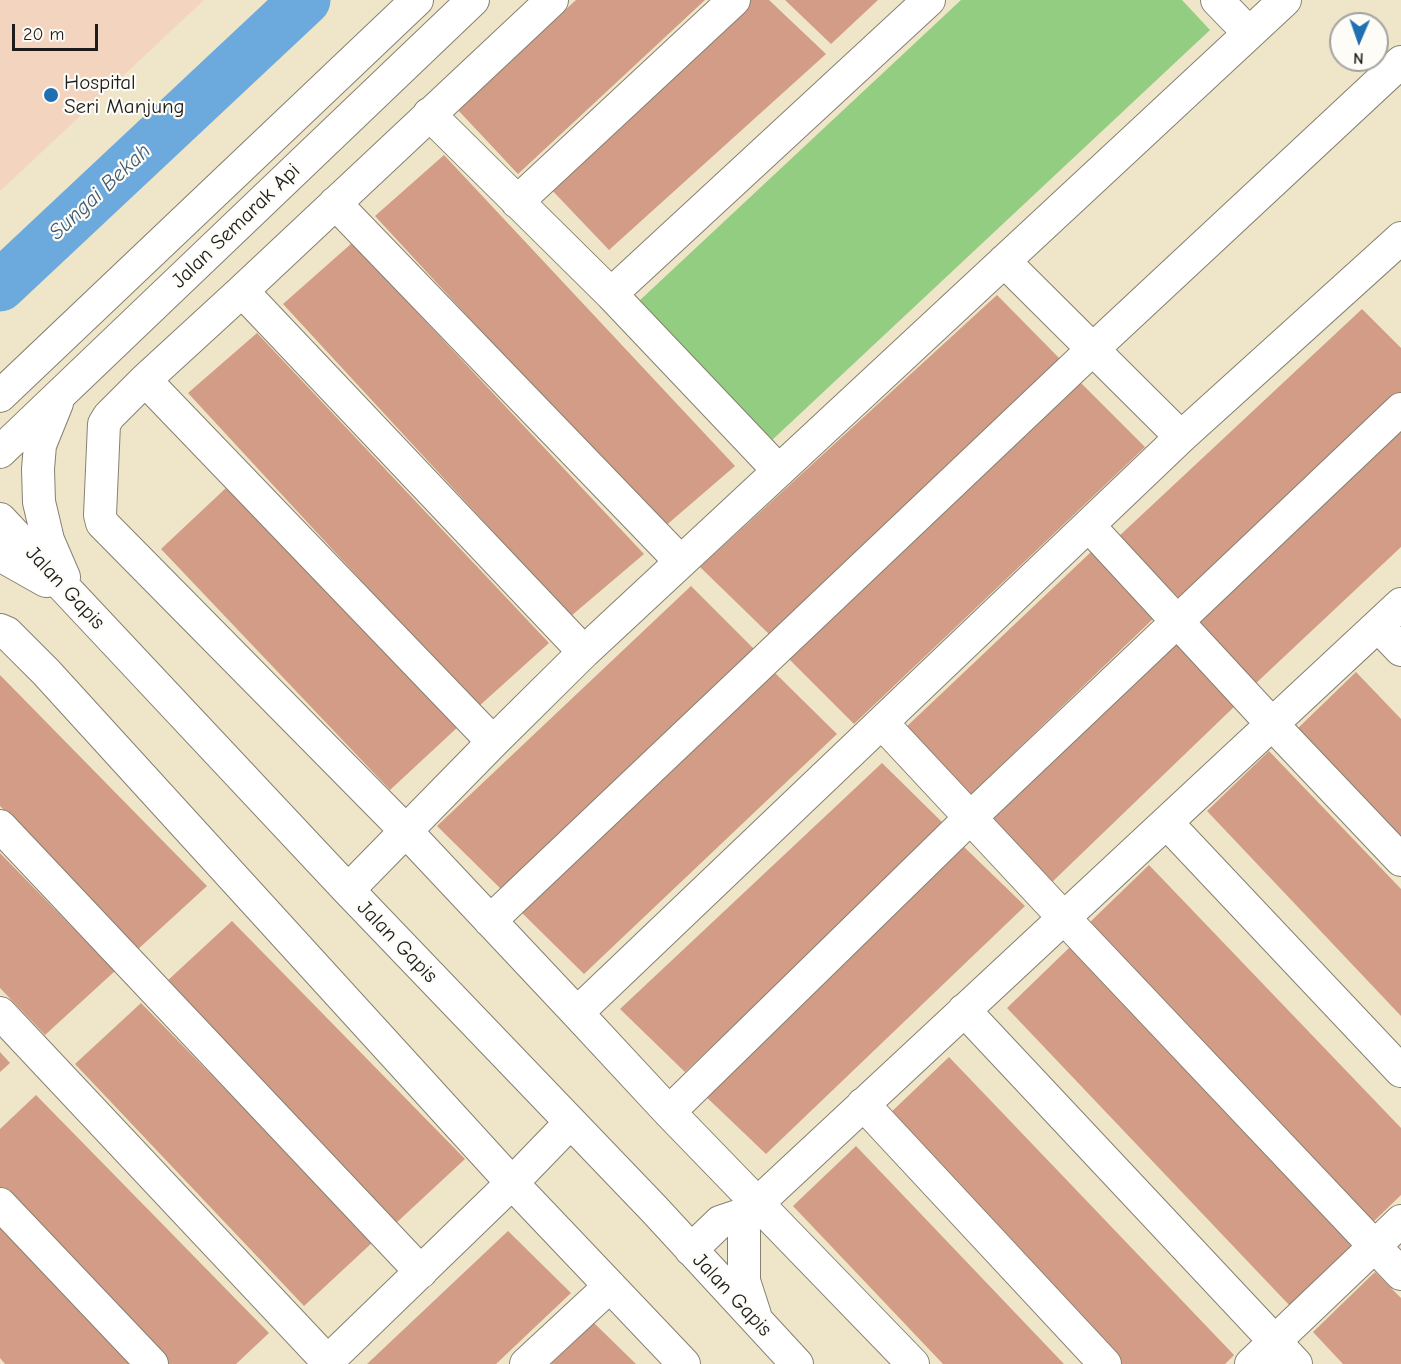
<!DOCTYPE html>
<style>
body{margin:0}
#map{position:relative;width:1401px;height:1364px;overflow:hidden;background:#efe5c8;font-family:"Comic Neue",sans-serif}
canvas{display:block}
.north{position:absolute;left:1329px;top:12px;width:60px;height:60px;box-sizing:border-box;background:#fdfcf7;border:2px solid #a3a29f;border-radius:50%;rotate:182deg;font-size:16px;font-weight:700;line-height:24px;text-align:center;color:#1c1c1c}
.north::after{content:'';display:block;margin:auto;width:21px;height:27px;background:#1f6fb2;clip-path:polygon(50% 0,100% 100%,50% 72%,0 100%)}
.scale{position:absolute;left:12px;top:24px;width:86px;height:27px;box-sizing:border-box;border:3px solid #1c1c1c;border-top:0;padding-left:8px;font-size:18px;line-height:21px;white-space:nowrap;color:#1c1c1c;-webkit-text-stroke:4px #fdfcf7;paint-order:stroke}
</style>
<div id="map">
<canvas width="1401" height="1364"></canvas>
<div class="north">N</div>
<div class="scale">20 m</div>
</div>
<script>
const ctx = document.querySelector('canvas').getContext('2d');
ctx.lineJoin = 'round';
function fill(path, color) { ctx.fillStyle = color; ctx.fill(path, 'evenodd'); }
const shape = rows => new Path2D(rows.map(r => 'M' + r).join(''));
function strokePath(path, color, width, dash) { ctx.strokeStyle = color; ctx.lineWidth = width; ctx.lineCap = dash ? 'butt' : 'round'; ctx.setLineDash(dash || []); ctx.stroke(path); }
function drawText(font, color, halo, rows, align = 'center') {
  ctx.font = font + ' "Comic Neue",sans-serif'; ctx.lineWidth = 4.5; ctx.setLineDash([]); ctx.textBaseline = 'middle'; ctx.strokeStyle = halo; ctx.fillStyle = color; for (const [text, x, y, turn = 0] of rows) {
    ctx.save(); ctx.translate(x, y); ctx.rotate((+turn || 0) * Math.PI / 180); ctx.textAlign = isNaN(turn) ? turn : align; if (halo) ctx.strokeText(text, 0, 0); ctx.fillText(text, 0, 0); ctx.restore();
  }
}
fill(shape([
 [0,0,204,0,0,191]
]), '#f3d4be');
fill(shape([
 [961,0,1182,0,1210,30,770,442,638,302]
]), '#93cd81');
strokePath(shape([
 [0,286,305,0]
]), '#6caade', 51);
fill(shape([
 [576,0,705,0,518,174,457,109],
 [750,0,769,0,826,54,609,250,548,186],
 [785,0,878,0,831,44],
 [444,155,735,466,663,528,375,216],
 [352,243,644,554,571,616,283,304],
 [997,295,1061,360,771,636,700,567],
 [1362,309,1401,348,1401,393,1180,599,1117,538],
 [257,333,549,643,478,707,188,393],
 [1080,382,1145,447,854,724,784,654],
 [1401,426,1401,547,1254,685,1191,623],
 [227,487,460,725,390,790,161,549],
 [1091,552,1155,617,967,798,903,730],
 [691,586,756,651,503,891,437,826],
 [1172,640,1237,704,1049,885,984,817],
 [772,670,837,734,584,974,518,909],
 [1356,672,1401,719,1401,845,1294,732],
 [0,675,207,886,136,951,0,806],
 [1269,751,1401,889,1401,1016,1207,811],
 [882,763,945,825,685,1072,620,1009],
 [962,845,1025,906,766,1154,700,1091],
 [0,853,115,971,45,1035,0,988],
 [1149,865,1401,1128,1401,1195,1371,1224,1087,925],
 [232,921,465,1159,395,1224,166,982],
 [1070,947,1354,1246,1291,1307,1007,1008],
 [141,1003,374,1241,304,1306,75,1064],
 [0,1052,10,1063,0,1072],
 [949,1057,1234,1355,1225,1364,1120,1364,886,1117],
 [36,1095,269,1333,236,1364,167,1364,0,1187,0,1129],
 [856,1146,1064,1364,943,1364,793,1206],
 [0,1226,135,1364,5,1364,0,1358],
 [508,1231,571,1293,496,1364,367,1364],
 [1375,1272,1401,1298,1401,1364,1343,1364,1313,1332],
 [594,1323,636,1364,551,1364]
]), '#d29c86');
const minor = shape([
 [552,0,242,291,145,380,109,416,104,424,100,515,102,523,405,830,577,1013,669,1112,913,1364],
 [1217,0,1249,33],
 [429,114,611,294,779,471],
 [517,202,734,0],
 [335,203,681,562],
 [1004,261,1181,437],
 [242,291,584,652],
 [611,294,929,0],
 [145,380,493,742],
 [0,396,417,0],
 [57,403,40,445,38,469,39,502,48,540,64,577],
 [0,452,473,0],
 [0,519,348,890,654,1209,797,1364],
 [1089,526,1272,724,1401,860],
 [0,555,46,581],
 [1378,626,1401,650],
 [0,630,7,633,46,672,512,1183,684,1364],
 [882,723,1064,918,1401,1274],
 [1167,823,1401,1071],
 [0,826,421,1272],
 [348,890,493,742,584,652,1285,0],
 [490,921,1093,349,1401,62],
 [964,1010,1296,1364],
 [0,1013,328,1362],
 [577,1013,1181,437,1401,238],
 [863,1104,1105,1364],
 [669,1112,970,818,1401,409],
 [0,1204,152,1364],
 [744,1231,744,1281,755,1315],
 [691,1250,720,1222,747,1213,1401,604],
 [325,1364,512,1183,570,1123],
 [526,1364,610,1286],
 [1251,1364,1401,1221]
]);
strokePath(minor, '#868072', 34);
strokePath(minor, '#fff', 32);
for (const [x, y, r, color] of [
 [51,95,8,"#1f6fb2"]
]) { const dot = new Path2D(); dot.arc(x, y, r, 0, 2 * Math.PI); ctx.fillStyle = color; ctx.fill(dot); strokePath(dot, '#fdfcf7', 2); }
drawText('21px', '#1c1c1c', '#fdfcf7', [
 ["Hospital",64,83],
 ["Seri Manjung",64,107]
], 'left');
drawText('21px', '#1c1c1c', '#fdfcf7', [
 ["Jalan Semarak Api",236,226,-44],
 ["Jalan Gapis",65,588,47],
 ["Jalan Gapis",397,942,46],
 ["Jalan Gapis",732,1295,47]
]);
drawText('italic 22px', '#405c73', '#fdfcf7', [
 ["Sungai Bekah",100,192,-43]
]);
</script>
